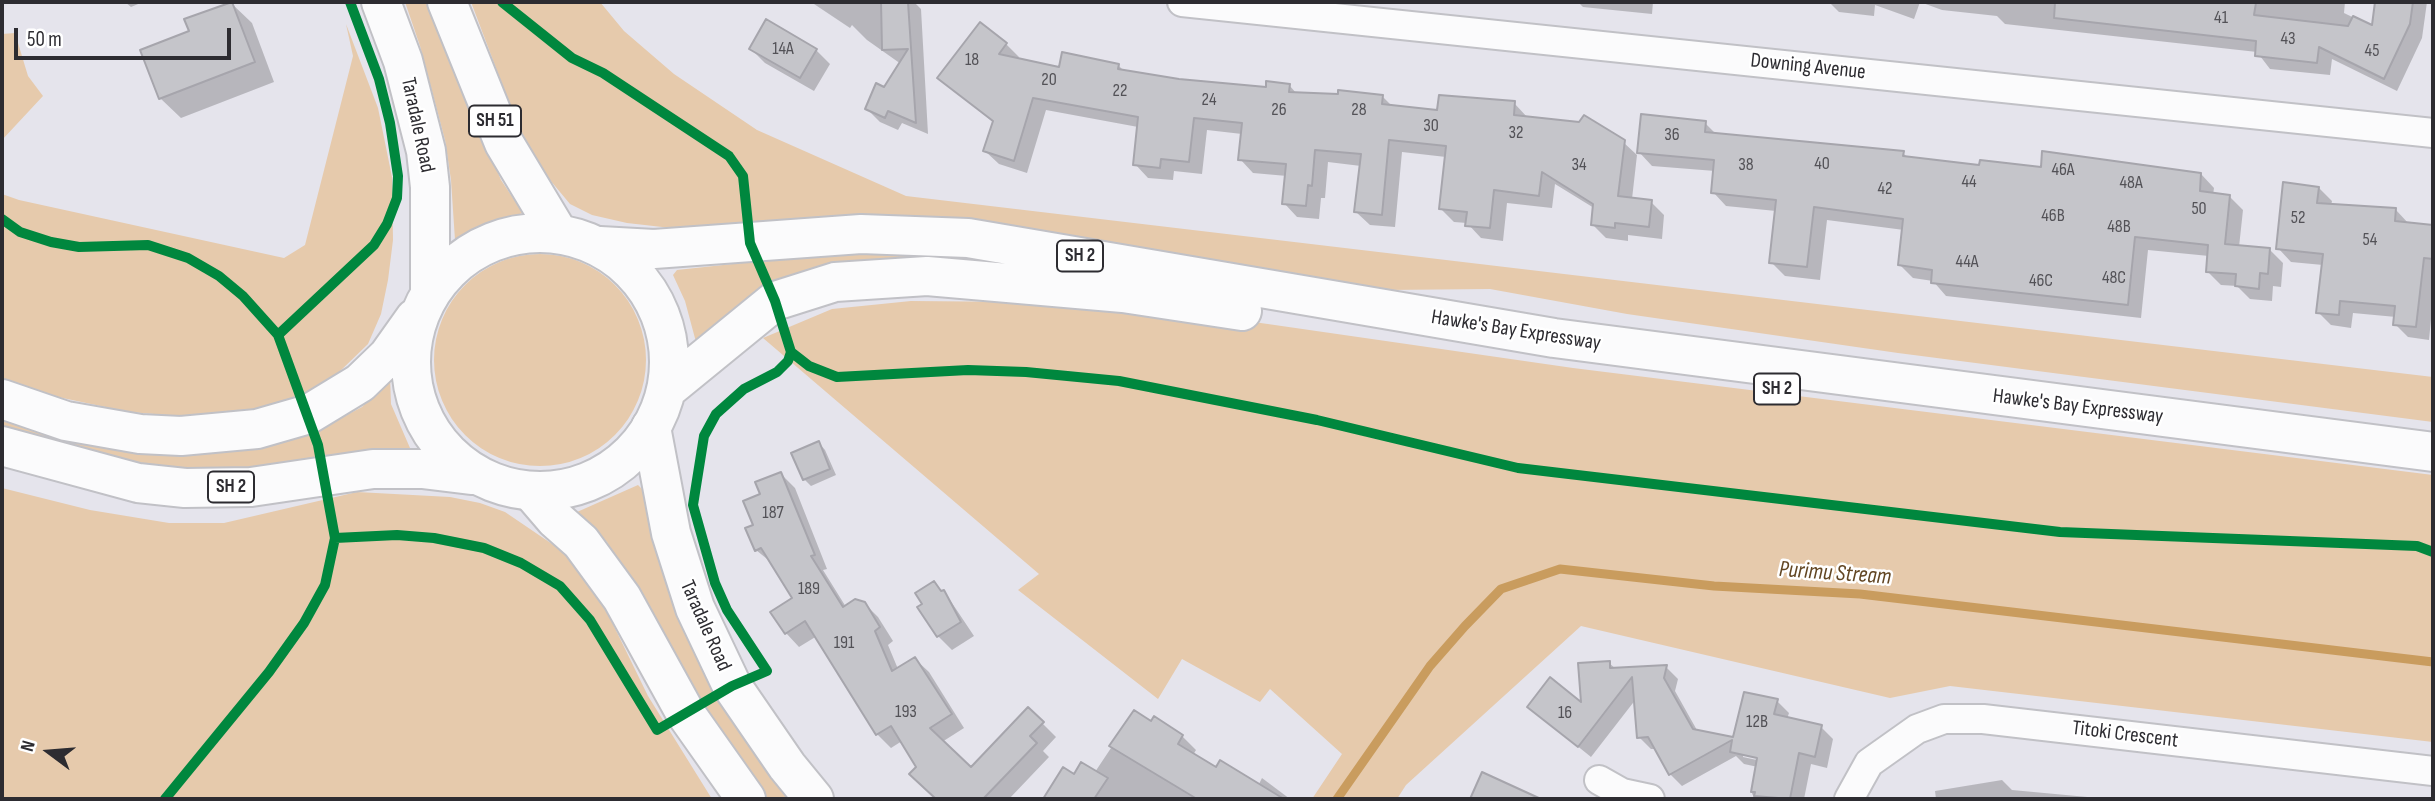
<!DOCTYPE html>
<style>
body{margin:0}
#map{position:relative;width:2435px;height:801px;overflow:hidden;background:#e5e4ec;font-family:"Sofia Sans Condensed",sans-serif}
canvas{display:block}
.frame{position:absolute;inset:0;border:4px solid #2d2c31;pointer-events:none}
.north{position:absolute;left:14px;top:717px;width:70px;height:70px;-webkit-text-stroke:5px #fff;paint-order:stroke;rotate:286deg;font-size:19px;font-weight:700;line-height:28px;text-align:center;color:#2d2c31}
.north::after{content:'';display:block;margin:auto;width:24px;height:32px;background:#2d2c31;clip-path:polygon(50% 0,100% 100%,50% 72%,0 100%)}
.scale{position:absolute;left:14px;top:28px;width:217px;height:32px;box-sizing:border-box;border:4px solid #2d2c31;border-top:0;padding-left:9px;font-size:21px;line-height:24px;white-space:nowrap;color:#2d2c31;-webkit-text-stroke:5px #fff;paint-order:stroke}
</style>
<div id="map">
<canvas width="2435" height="801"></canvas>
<div class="frame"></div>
<div class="north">N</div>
<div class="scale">50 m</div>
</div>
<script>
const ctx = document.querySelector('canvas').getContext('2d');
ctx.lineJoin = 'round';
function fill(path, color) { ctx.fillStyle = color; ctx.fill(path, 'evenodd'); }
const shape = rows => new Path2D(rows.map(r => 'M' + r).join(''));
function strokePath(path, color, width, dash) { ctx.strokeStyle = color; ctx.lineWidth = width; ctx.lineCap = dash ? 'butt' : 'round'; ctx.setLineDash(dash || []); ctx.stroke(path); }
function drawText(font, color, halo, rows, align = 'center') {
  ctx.font = font + ' "Sofia Sans Condensed",sans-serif'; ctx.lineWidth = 5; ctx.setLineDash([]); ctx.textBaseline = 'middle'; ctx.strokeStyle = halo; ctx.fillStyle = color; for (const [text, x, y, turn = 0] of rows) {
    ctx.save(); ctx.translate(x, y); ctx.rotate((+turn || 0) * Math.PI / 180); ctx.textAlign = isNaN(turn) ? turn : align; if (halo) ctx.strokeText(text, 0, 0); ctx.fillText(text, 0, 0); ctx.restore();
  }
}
fill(shape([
 [405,2,428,2,501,180,523,213,476,227,455,240,451,180,445,140,420,46],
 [471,2,600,2,624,31,674,74,757,130,906,196,2433,377,2433,422,1898,353,1627,314,1490,289,1385,290,967,220,897,215,671,228,627,223,592,215,570,204,545,174,522,137],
 [346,24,378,108,392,177,393,240,388,280,381,314,368,344,334,377,297,401,263,416,191,417,129,412,20,389,2,381,2,194,19,200,284,258,305,245,353,56],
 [15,33,28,76,43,96,2,140,2,34],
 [914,251,914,261,759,296,696,342,685,301,673,275,677,270,769,260,842,253],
 '434 360a106 106 0 1 1 212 0a106 106 0 1 1-212 0Z',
 [911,301,1026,302,1240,320,1573,368,2433,475,2433,742,1950,686,1890,698,1581,626,1406,785,1397,799,1312,799,1342,754,1270,689,1260,702,1182,659,1158,699,1018,590,1039,574,763,338,832,309],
 [390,377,391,404,410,448,333,455,229,471,172,470,108,460,2,426,2,414,320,429,362,407],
 [638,485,644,491,680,621,711,687,792,799,767,799,751,780,689,691,607,542,577,512],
 [2,488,90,510,169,523,224,523,357,492,450,497,480,503,505,512,558,548,584,574,608,614,648,696,712,799,2,799]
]), '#e6caac');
fill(shape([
 [125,2,143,2,131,7],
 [811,2,914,2,921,9,928,134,902,123,898,130,880,122,867,109,885,90,901,64,867,40,852,25,850,28],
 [1578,2,1653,2,1652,14,1583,7],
 [1829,2,2345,2,2344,13,2373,27,2377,2,2427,2,2422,38,2397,91,2332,59,2330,75,2270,69,2257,52,2005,24,1997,16,1942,10,1920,2,1914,19,1875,5,1874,16,1839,12],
 [231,3,252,23,274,82,181,118,160,98,191,32],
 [1006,44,1019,57,1017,60,1060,69,1118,65,1124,71,1179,81,1267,88,1289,85,1297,94,1382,96,1393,107,1439,112,1514,103,1528,118,1623,142,1637,155,1632,199,1651,202,1664,215,1662,239,1628,235,1628,241,1606,238,1592,224,1594,208,1555,184,1552,208,1507,203,1503,241,1481,238,1467,223,1454,222,1441,209,1446,157,1402,152,1395,227,1370,225,1356,212,1361,166,1328,162,1325,198,1321,198,1319,219,1297,217,1284,203,1287,176,1253,173,1240,159,1242,134,1207,130,1202,174,1174,171,1173,180,1148,178,1135,164,1138,127,1046,110,1027,173,999,164,985,151,994,123,939,78],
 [751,49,816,50,830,64,814,91,765,63],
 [1705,123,1717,135,1903,153,1909,159,1981,167,2201,174,2214,188,2213,195,2229,196,2243,210,2239,247,2269,249,2283,263,2281,287,2273,286,2272,301,2250,299,2237,286,2221,285,2207,271,2209,256,2148,250,2141,318,1946,296,1933,281,1913,278,1900,265,1904,230,1827,220,1820,280,1785,276,1771,262,1776,211,1726,206,1713,192,1715,171,1652,166,1639,152],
 [2319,188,2332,201,2331,206,2396,210,2409,224,2433,227,2433,299,2429,340,2408,337,2395,324,2396,317,2353,313,2351,328,2331,325,2318,312,2323,265,2291,262,2278,248],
 [819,443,825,450,836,475,811,486,804,479],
 [781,474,795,488,827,569,823,570,846,607,864,603,878,617,893,641,888,645,898,669,915,659,929,672,964,728,942,742,971,769,1028,709,1056,737,1043,751,1049,757,1009,799,935,799,902,741,891,748,877,734,817,636,799,647,786,633,794,598,772,563,756,550,755,526,763,495],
 [934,583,948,597,974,636,952,650,938,636,924,604],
 [1609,663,1616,669,1666,667,1678,679,1675,691,1698,732,1734,739,1777,701,1789,713,1787,719,1821,727,1833,739,1827,768,1811,764,1804,799,1757,799,1752,794,1758,767,1744,764,1736,756,1682,786,1670,774,1656,749,1651,749,1639,737,1636,699,1591,757,1529,707,1583,706],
 [1743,753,1766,759,1766,762,1743,757],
 [1135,712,1152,723,1154,719,1182,736,1196,750,1193,755,1216,769,1258,786,1262,778,1290,799,1045,799,1064,769,1075,776,1095,772],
 [2002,780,2012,790,2109,799,1936,799,1935,791]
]), '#0003');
strokePath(shape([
 [1337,799,1430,666,1465,626,1501,589,1560,569,1714,586,1860,594,2433,662]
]), '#c99c5e', 9);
const building = shape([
 [232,2,255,62,159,99,140,50,189,31,184,19,232,2],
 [881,2,908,2,916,123,888,111,885,118,865,109,876,83,884,87,908,49,882,50,881,2],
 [2055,2,2243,2,2256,3,2254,15,2348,26,2353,16,2372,25,2375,2,2413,2,2410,24,2384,79,2319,47,2317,63,2255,56,2256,41,2054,18,2055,2],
 [766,19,817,49,800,78,749,49,766,19],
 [980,22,1007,43,999,54,1059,67,1062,52,1119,64,1118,69,1179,79,1266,87,1266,81,1290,84,1289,92,1338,94,1338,90,1383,95,1382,104,1437,110,1439,95,1515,101,1514,115,1579,122,1584,115,1625,140,1618,196,1652,200,1649,227,1615,223,1615,228,1591,225,1593,204,1542,172,1539,196,1494,190,1490,228,1465,226,1467,212,1439,209,1446,146,1389,140,1382,215,1354,212,1361,154,1315,150,1312,186,1308,185,1306,206,1282,204,1286,164,1238,160,1242,123,1194,118,1189,162,1161,159,1160,168,1133,165,1138,117,1033,98,1014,161,983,151,993,121,937,78,980,22],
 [1641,114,1706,121,1705,132,1904,151,1903,156,1979,165,1980,160,2041,167,2042,151,2201,173,2200,191,2230,195,2225,244,2270,248,2268,274,2260,273,2259,289,2235,286,2236,274,2206,272,2208,245,2135,237,2128,305,1931,283,1932,270,1898,265,1903,219,1814,207,1807,267,1769,263,1776,200,1711,193,1714,160,1637,153,1641,114],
 [2283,182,2319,187,2317,203,2396,208,2395,221,2433,225,2433,259,2424,258,2416,327,2393,325,2395,306,2340,301,2339,315,2316,313,2323,254,2276,249,2283,182],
 [819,441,830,469,803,480,791,453,819,441],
 [781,472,815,555,811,556,843,607,855,599,865,602,880,627,875,631,892,671,915,657,952,714,930,728,971,767,1028,707,1044,722,1030,736,1037,743,983,799,936,799,909,774,916,767,891,726,876,735,805,621,785,634,770,612,792,598,761,548,755,551,745,528,753,525,743,501,760,494,755,482,781,472],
 [934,581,941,591,944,590,961,622,937,637,917,607,922,604,915,593,934,581],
 [1610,661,1610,668,1667,665,1664,678,1693,729,1733,737,1744,692,1778,699,1774,714,1822,725,1815,757,1799,753,1790,799,1754,796,1755,792,1751,792,1757,758,1730,752,1732,740,1669,775,1648,737,1637,738,1632,677,1578,747,1527,707,1550,677,1581,702,1578,663,1610,661],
 [1134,710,1151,721,1154,716,1183,735,1178,744,1216,767,1220,760,1284,799,1197,799,1109,746,1134,710],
 [1081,762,1108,778,1094,799,1043,799,1063,767,1074,774,1081,762],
 [1482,772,1541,799,1470,799,1482,772]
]);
fill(building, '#c5c5ca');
strokePath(building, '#a6a5ac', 2);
const street = shape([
 [1182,2,2433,133],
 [1599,780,1622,793,1650,799],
 [1849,799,1869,763,1917,729,1944,719,1983,719,2433,771]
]);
const secondary = shape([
 [651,427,671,533,695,608,732,686,787,766,814,799],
 [531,491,555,519,581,542,622,598,686,714,746,799]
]);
const highway = shape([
 [381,2,403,61,426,151,430,187,430,294],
 [447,2,504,143,558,233],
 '411 362a129 129 0 1 1 258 0a129 129 0 1 1-258 0Z',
 [600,246,654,249,861,234,968,238,1554,338,2433,452],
 [666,390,775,301,835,282,927,276,1123,293,1242,311],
 [2,399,66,421,140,434,181,436,257,429,309,414,360,383,388,356,415,318],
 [2,446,138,483,185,488,251,487,373,469,422,469,471,475]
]);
strokePath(street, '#c1c1c6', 32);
strokePath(secondary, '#c1c1c6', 42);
strokePath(highway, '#c1c1c6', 42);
strokePath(street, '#fbfbfc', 28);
strokePath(secondary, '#fbfbfc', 38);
strokePath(highway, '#fbfbfc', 38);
strokePath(shape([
 [2,219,20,232,51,242,79,247,148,245,188,258,219,276,243,296,278,335,318,445,335,538,325,585,304,623,269,672,165,799],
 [278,335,374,245,387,224,397,198,398,176,390,123,379,79,350,2],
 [791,352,809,366,837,377,968,370,1026,372,1119,381,1317,420,1518,468,2060,532,2417,546,2433,552],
 [335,538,397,535,434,538,484,548,521,563,560,586,590,620,657,730,732,686,767,671,727,610,715,583,693,505,704,436,716,414,744,389,777,372,788,361,791,352,775,301,750,243,743,176,729,156,603,73,572,58,502,2]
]), '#00873e', 10);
drawText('18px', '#535257', null, [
 ["41",2221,18],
 ["43",2288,39],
 ["14A",783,49],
 ["45",2372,51],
 ["18",972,60],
 ["20",1049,80],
 ["22",1120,91],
 ["24",1209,100],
 ["26",1279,110],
 ["28",1359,110],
 ["30",1431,126],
 ["32",1516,133],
 ["36",1672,135],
 ["40",1822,164],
 ["34",1579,165],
 ["38",1746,165],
 ["46A",2063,170],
 ["44",1969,182],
 ["48A",2131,183],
 ["42",1885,189],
 ["50",2199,209],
 ["46B",2053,216],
 ["52",2298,218],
 ["48B",2119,227],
 ["54",2370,240],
 ["44A",1967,262],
 ["48C",2114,278],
 ["46C",2041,281],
 ["187",773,513],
 ["189",809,589],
 ["191",844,643],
 ["193",906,712],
 ["16",1565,713],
 ["12B",1757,722]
]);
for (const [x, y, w] of [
 [495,121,52],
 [1080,256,46],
 [1777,389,46],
 [231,487,46]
]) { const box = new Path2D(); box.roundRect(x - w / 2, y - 15.5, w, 31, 5); ctx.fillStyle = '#fff'; ctx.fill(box); strokePath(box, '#2d2c31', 2); }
drawText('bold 19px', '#2d2c31', null, [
 ["SH 51",495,121],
 ["SH 2",1080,256],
 ["SH 2",1777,389],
 ["SH 2",231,487]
]);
drawText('21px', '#2d2c31', '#fff', [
 ["Downing Avenue",1808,67,6],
 ["Taradale Road",417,125,78],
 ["Hawke's Bay Expressway",1516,331,9],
 ["Hawke's Bay Expressway",2078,407,7],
 ["Taradale Road",705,626,66],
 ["Titoki Crescent",2125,735,7]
]);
drawText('italic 23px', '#624623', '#fff', [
 ["Purimu Stream",1835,574,4]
]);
</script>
